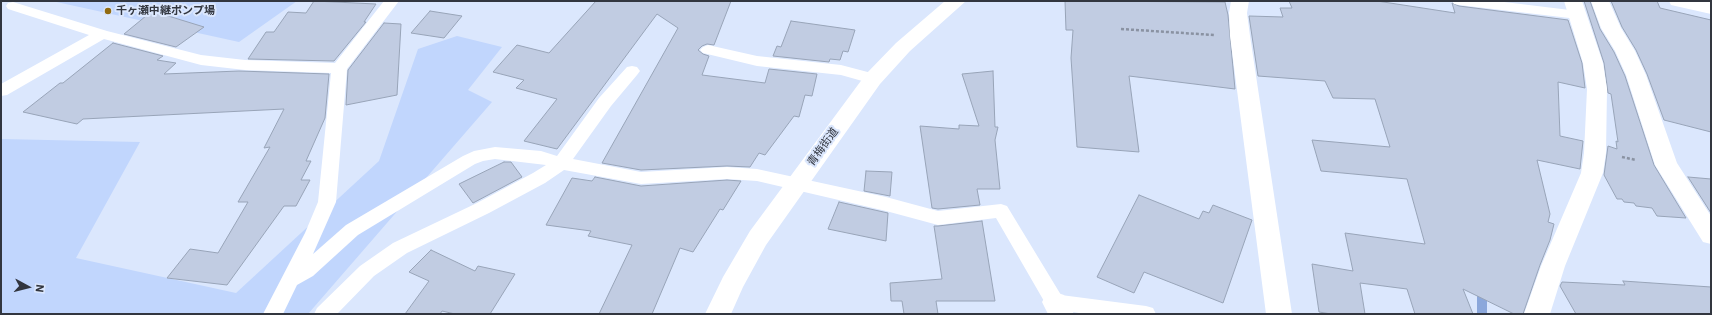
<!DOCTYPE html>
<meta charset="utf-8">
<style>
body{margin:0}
#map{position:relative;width:1712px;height:315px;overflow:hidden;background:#dbe7fd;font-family:"IBM Plex Sans",sans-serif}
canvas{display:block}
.frame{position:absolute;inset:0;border:2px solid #32363f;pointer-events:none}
.north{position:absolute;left:8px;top:267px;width:40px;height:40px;-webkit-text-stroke:3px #dbe7fd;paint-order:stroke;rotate:97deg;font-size:11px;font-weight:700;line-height:16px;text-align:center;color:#32363f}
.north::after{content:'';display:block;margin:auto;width:14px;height:18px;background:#32363f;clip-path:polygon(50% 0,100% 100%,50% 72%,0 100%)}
</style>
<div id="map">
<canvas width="1712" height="315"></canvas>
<div class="frame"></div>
<div class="north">N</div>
</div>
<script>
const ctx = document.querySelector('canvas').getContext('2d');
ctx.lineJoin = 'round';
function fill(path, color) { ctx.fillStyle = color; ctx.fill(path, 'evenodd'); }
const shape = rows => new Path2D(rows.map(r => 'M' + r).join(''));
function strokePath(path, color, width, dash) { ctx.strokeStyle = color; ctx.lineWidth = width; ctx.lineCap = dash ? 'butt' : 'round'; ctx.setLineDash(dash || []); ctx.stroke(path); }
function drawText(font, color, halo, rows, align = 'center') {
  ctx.font = font + ' "IBM Plex Sans","Noto Sans JP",sans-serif'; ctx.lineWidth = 4; ctx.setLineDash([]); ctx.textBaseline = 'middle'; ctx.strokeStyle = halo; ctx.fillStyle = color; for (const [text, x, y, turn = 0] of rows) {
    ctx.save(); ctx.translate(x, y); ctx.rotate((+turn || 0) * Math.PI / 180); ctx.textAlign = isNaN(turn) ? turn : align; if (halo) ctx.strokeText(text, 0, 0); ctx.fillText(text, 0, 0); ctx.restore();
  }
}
fill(shape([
 [52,1,297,1,239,42],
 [457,36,502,47,468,90,492,102,308,314,1,314,1,139,140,142,76,258,236,293,379,161,418,49]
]), '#c1d6fd');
fill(shape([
 [1482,283,1486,284,1487,287,1487,314,1477,314,1477,287,1478,284,1482,283]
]), '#8ba7db');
const building = shape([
 [314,1,376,4,364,22,366,22,334,61,248,59,266,32,274,32,288,12,306,13,314,1],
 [596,1,731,1,714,45,707,44,702,46,698,50,703,54,709,56,702,75,765,83,769,69,817,74,812,96,805,95,799,117,794,116,765,155,759,153,750,167,727,166,641,170,602,163,678,28,657,14,557,149,524,141,557,99,516,88,524,80,493,72,517,45,549,53,596,1],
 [1065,1,1225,2,1228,15,1235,89,1129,76,1139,152,1077,147,1071,58,1073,30,1066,30,1065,1],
 [1289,1,1377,1,1455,13,1452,3,1459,6,1568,20,1582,63,1585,88,1558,82,1560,136,1583,141,1580,169,1537,160,1550,214,1548,222,1554,224,1550,240,1540,265,1523,314,1514,314,1463,289,1473,314,1415,314,1407,289,1360,283,1365,314,1331,314,1319,312,1312,264,1353,271,1345,233,1425,244,1407,179,1321,171,1312,140,1390,147,1375,99,1333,98,1325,81,1258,76,1249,16,1283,17,1280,8,1292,8,1289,1],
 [1584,1,1590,1,1600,29,1614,52,1625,76,1654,165,1686,218,1657,216,1652,208,1636,206,1634,203,1624,202,1622,199,1617,199,1604,175,1608,146,1617,149,1616,141,1618,142,1611,94,1608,93,1604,63,1584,1],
 [1611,1,1657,1,1660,8,1711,20,1711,132,1664,120,1647,74,1636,50,1622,27,1611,1],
 [152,11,204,27,176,47,124,34,152,11],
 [430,11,462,16,444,38,411,33,430,11],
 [791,21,855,30,848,52,843,51,840,60,830,59,829,62,773,56,777,46,781,47,791,21],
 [384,23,401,24,397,95,346,105,348,70,384,23],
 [113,43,163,56,157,60,176,63,164,74,239,71,329,74,325,118,306,161,311,161,301,180,310,180,296,206,284,206,227,285,167,278,190,249,218,253,248,202,238,202,270,147,264,148,284,109,83,119,77,124,23,112,60,83,63,83,113,43],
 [993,71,995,127,998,127,995,140,1000,189,977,189,980,205,938,209,932,208,920,126,959,129,959,125,979,126,962,74,993,71],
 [504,162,511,162,522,177,473,203,459,184,504,162],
 [866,171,892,172,890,196,864,191,866,171],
 [595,177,641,186,727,180,741,181,723,210,720,209,693,252,680,248,652,314,599,314,632,245,588,236,591,231,546,225,572,178,592,181,595,177],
 [1688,177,1711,179,1711,213,1688,177],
 [1139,195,1199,219,1203,211,1209,213,1213,205,1252,220,1223,303,1144,272,1134,293,1097,277,1139,195],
 [839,202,888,213,886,241,828,229,839,202],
 [982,221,995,301,936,301,938,314,904,314,902,301,891,301,890,283,942,279,934,226,938,226,982,221],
 [431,250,475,271,478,266,515,274,490,314,455,314,442,311,440,314,405,314,429,281,409,272,431,250],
 [1623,281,1711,287,1711,314,1576,314,1560,286,1562,282,1625,285,1623,281]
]);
fill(building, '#c1cce2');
strokePath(building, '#98a4b8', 1);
strokePath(shape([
 [1121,29,1214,35],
 [1622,157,1636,160]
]), '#8a92a2', 2.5, [3, 2]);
fill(shape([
 [384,1,399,1,347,69,336,202,313,254,346,225,463,156,474,151,495,147,541,151,557,156,599,98,627,67,632,66,637,67,640,71,637,75,611,106,573,159,641,172,727,167,757,169,886,197,938,211,1001,204,1007,206,1061,295,1146,306,1153,308,1156,314,1085,314,1048,308,996,218,938,225,886,211,757,181,727,179,641,184,564,170,545,183,489,213,407,253,374,276,337,314,314,314,317,308,360,266,393,243,477,203,533,173,546,165,495,159,483,161,475,164,358,235,313,276,297,285,283,314,263,314,305,233,318,202,331,73,245,70,201,65,104,39,7,95,1,96,1,84,89,35,8,9,6,6,8,3,13,2,107,31,201,55,245,60,335,63,384,1],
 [1452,1,1496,1,1578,11,1583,12,1585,15,1583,18,1578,19,1459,5,1454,4,1452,1],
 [708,45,757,56,841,65,879,75,881,79,879,83,873,84,841,75,757,66,703,53,700,50,703,47,708,45]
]), '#fff');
fill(shape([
 [1231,1,1249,1,1247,13,1250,36,1292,314,1266,314,1230,36,1229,13,1231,1],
 [1564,1,1582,1,1603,63,1607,89,1606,153,1603,173,1565,266,1550,314,1524,314,1541,266,1581,173,1584,153,1587,89,1583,63,1564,1],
 [1591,1,1609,1,1621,28,1635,51,1646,75,1677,163,1711,216,1711,244,1703,242,1655,165,1626,75,1615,51,1601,28,1591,1],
 [1669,1,1711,2,1711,14,1671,5,1669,1],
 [1055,292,1064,295,1074,314,1048,314,1042,302,1046,295,1055,292]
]), '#fff');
fill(shape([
 [945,1,966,1,910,51,880,84,766,245,743,287,731,314,705,314,723,277,750,231,866,74,896,43,945,1]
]), '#fff');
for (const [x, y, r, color] of [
 [108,11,4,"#916b11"]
]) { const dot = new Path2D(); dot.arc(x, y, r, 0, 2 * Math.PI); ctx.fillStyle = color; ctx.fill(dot); strokePath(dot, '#dbe7fd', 1.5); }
drawText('bold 11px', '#32363f', '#dbe7fd', [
 ["千ヶ瀬中継ポンプ場",116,11]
], 'left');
drawText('11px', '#32363f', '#dbe7fd', [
 ["青梅街道",823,147,-54]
]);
</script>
